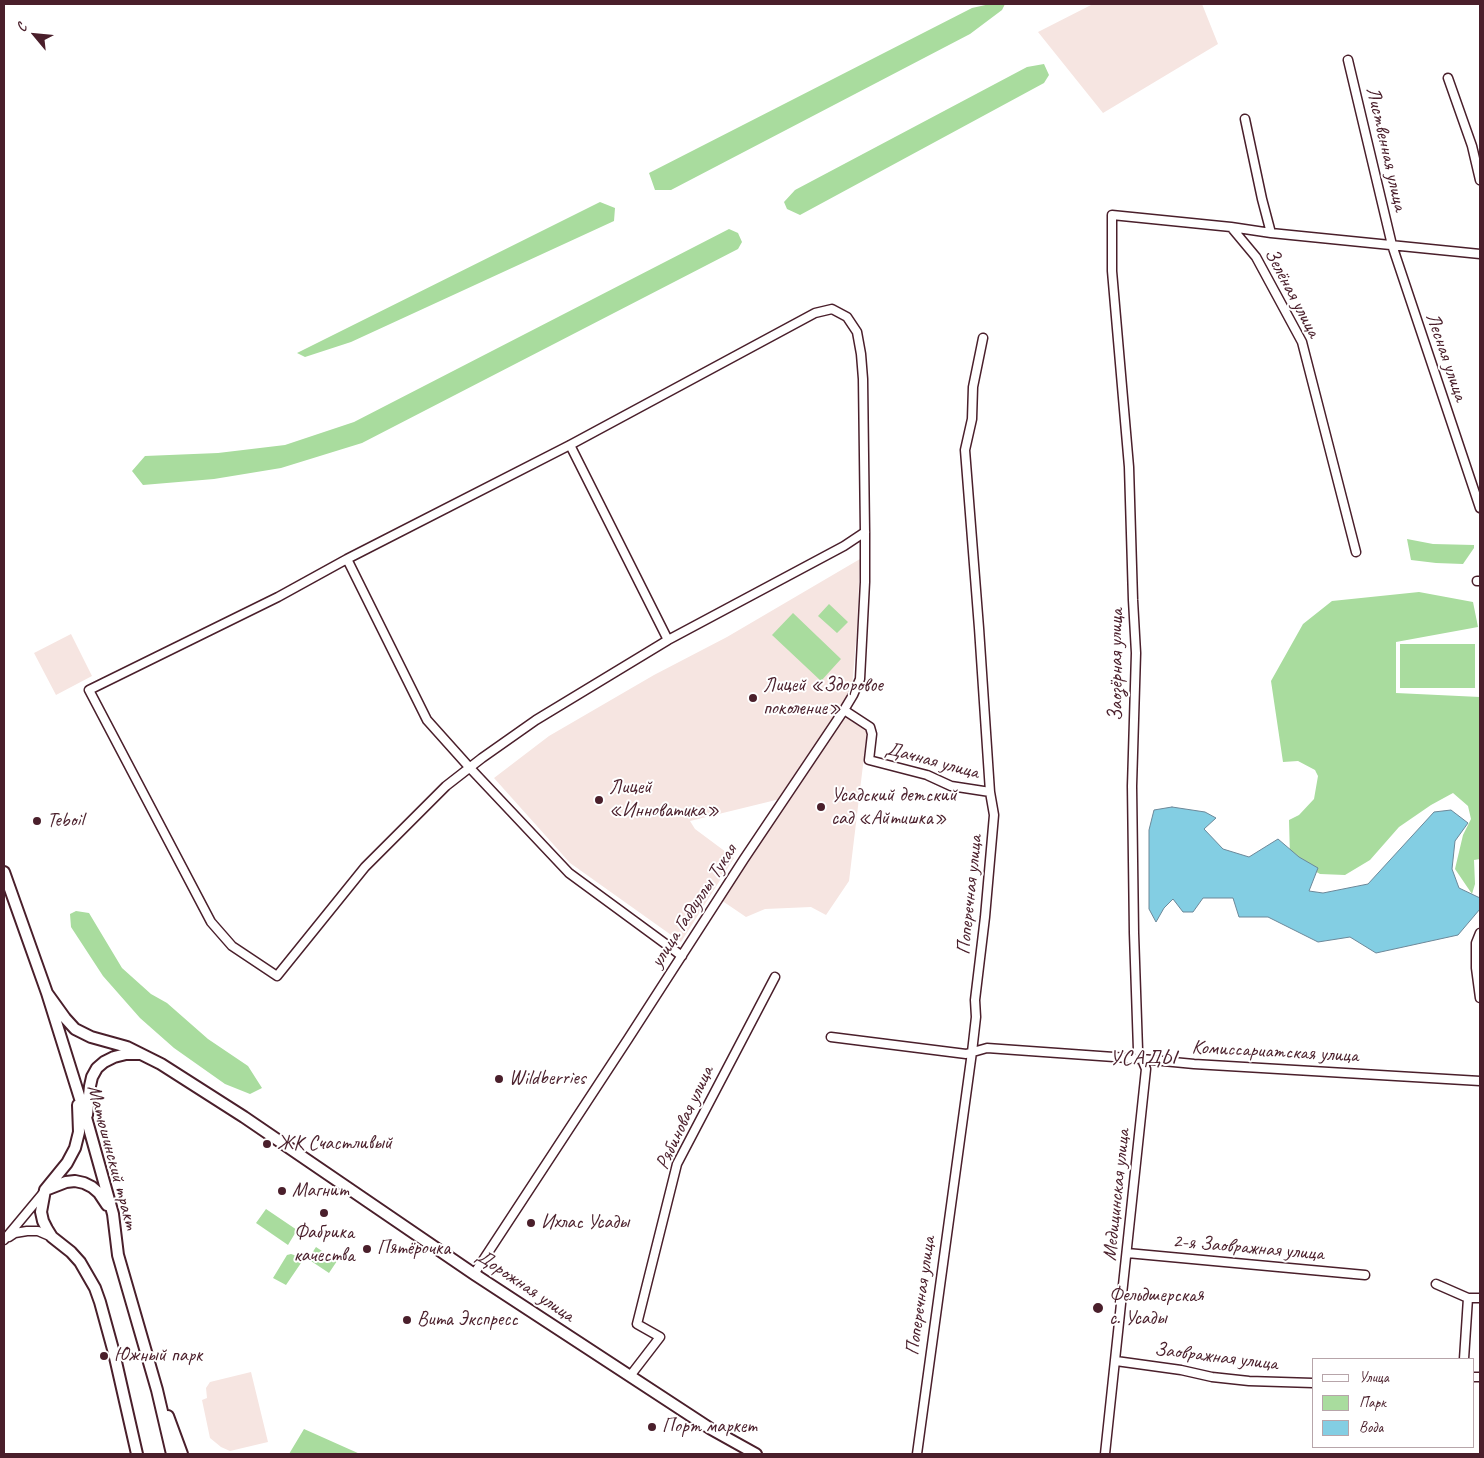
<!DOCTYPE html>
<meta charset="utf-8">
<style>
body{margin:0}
#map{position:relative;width:1484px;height:1458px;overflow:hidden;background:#fff;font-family:Caveat,sans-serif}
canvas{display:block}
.frame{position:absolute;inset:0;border:5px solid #4a1f2b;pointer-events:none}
.legend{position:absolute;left:1312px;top:1358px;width:162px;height:90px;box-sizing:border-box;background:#fff;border:1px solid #b7a5aa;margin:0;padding:6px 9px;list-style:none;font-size:15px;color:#4a1f2b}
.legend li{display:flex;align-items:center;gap:10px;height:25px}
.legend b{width:25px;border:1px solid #b7a5aa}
.north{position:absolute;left:10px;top:10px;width:50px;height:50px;-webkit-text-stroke:4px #fff;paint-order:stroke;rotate:298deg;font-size:14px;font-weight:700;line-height:20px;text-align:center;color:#4a1f2b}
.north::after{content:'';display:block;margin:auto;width:18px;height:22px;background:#4a1f2b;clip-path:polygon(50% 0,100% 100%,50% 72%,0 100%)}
</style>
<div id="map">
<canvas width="1484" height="1458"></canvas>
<div class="frame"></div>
<ul class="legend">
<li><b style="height:6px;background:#fff"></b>Улица</li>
<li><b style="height:14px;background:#a9dc9e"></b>Парк</li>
<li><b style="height:14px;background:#83cee3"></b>Вода</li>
</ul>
<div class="north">С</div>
</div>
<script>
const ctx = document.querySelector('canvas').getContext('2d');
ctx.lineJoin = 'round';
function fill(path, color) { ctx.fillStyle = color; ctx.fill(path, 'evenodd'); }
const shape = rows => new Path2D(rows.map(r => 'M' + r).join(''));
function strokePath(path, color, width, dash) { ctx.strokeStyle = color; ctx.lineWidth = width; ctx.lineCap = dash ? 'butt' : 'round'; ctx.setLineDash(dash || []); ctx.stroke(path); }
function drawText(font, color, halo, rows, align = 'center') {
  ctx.font = font + ' Caveat,sans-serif'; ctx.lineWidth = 4; ctx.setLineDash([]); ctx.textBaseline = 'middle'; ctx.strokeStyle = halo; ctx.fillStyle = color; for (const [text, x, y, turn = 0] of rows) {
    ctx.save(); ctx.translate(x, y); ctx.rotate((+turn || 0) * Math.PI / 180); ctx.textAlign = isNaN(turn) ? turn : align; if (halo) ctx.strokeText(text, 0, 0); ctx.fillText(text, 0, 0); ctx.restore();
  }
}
fill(shape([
 [1093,4,1202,4,1218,44,1103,113,1038,32],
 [860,559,857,628,852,687,840,710,780,799,690,821,695,829,734,858,681,942,570,863,494,778,549,736,654,675,727,637],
 [71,634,92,676,56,695,34,653],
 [845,716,866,729,867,732,849,881,826,915,811,907,765,909,746,917,721,900],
 [251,1372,268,1442,230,1451,221,1447,210,1438,202,1400,207,1398,206,1388,210,1382]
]), '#f6e5e1');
fill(shape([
 [990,4,1005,4,1002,10,970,34,671,190,655,190,649,173,972,8],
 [1044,64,1049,75,1044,83,800,215,787,209,784,202,795,190,1027,67],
 [600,202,615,208,614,221,351,342,305,357,297,353],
 [729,229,738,233,742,242,738,249,362,443,281,468,214,479,143,485,132,471,145,456,218,453,285,445,354,422],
 [1407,539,1433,544,1474,545,1474,548,1463,564,1436,563,1411,560],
 [1419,592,1473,602,1478,627,1396,642,1396,693,1480,697,1480,859,1474,860,1475,884,1472,894,1455,869,1463,835,1471,819,1468,806,1453,793,1431,805,1399,827,1370,860,1345,875,1320,874,1290,857,1289,820,1299,815,1314,799,1318,776,1315,770,1298,761,1283,762,1271,681,1303,624,1332,601],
 [829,604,848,622,837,633,818,616],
 [793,613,841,659,821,681,772,635],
 [1400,644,1475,644,1475,688,1400,688],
 [76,911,89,913,122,968,151,994,167,1003,208,1039,248,1066,262,1088,250,1094,225,1084,174,1048,140,1018,103,976,71,927,70,914],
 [266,1209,297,1230,288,1245,256,1223],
 [316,1247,337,1261,329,1273,308,1259],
 [291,1254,297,1256,301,1263,286,1285,273,1278,287,1255],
 [304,1429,360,1454,289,1454]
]), '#a9dc9e');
const water = shape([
 [1172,807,1205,812,1216,818,1204,829,1223,849,1249,857,1278,839,1299,857,1318,868,1309,891,1323,893,1368,884,1434,812,1451,810,1468,823,1455,841,1452,869,1459,888,1480,898,1480,909,1458,935,1376,953,1350,937,1318,942,1268,917,1239,917,1233,898,1203,898,1193,912,1183,912,1173,899,1164,908,1156,922,1149,909,1149,830,1154,810,1172,807]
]);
fill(water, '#83cee3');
strokePath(water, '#6c8899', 1);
const street = shape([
 [1348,60,1392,245,1480,508],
 [1448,78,1472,146,1480,180],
 [1245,119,1262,199,1271,233],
 [1231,227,1271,233,1480,254],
 [570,445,668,640],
 [347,559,427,720,470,768,569,873,682,956],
 [1477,581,1480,581],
 [844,710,870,727,872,734,869,760,927,775,951,786,990,792],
 [1480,933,1476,943,1476,968,1480,998],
 [831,1037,966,1054,987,1048,1142,1059,1194,1064,1480,1081],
 [9,1237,15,1233,27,1231,38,1231,52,1237],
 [4,1240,44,1192],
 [1127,1253,1365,1275],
 [474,1274,628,1039,744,859,844,710,853,695,860,679,865,582,865,532,863,379,861,354,857,332,847,317,832,309,815,313,570,445,347,559,278,597,89,690,211,922,232,946,277,976,365,867,446,786,482,758,536,720,668,640,844,546,865,532],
 [1436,1284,1468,1298,1480,1298],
 [1464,1359,1468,1298],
 [1116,1361,1181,1370,1212,1377,1249,1381,1313,1383],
 [630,1376,660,1337,637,1324,677,1164,775,977],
 [1473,1377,1480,1377],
 [917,1454,972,1052,976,1017,975,1000,985,917,994,815,990,792,979,628,965,450,972,419,973,387,983,338],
 [1105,1454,1146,1069,1138,1050,1134,933,1132,786,1136,653,1133,600,1129,467,1112,271,1112,215,1231,227,1256,257,1302,342,1356,552]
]);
const secondary = shape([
 [4,872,47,993,87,1121,113,1214,118,1255,157,1390,172,1454],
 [47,993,65,1018,75,1029,91,1037,127,1047,161,1064,244,1117,474,1274,711,1429,756,1454],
 [78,1105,79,1132,75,1148,67,1163,45,1190,41,1212,43,1221,47,1229,52,1237,71,1252,80,1262,95,1288,100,1302,114,1353,137,1454],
 [87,1115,90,1086,92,1077,97,1068,104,1062,114,1057,126,1054,140,1054],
 [48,1189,66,1182,75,1181,84,1183,92,1187,99,1193,107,1205],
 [168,1416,182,1454]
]);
strokePath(street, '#4a1f2b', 11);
strokePath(secondary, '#4a1f2b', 14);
strokePath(street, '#fff', 8);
strokePath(secondary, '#fff', 10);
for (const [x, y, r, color] of [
 [753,698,5,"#4a1f2b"],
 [599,800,5,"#4a1f2b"],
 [821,807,5,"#4a1f2b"],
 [37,821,5,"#4a1f2b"],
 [499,1079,5,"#4a1f2b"],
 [267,1144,5,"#4a1f2b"],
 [282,1191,5,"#4a1f2b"],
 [324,1213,5,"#4a1f2b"],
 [531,1223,5,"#4a1f2b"],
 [367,1249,5,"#4a1f2b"],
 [1098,1308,6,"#4a1f2b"],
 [407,1320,5,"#4a1f2b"],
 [104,1356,5,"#4a1f2b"],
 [652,1427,5,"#4a1f2b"]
]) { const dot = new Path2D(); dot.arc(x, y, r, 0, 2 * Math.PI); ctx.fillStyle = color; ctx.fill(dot); strokePath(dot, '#fff', 2); }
drawText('20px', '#4a1f2b', '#fff', [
 ["Лиственная улица",1386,149,77],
 ["Зелёная улица",1292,293,62],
 ["Лесная улица",1446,357,71],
 ["Заозёрная улица",1117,665,-90],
 ["Дачная улица",932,761,15],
 ["Поперечная улица",970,895,-84],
 ["улица Габдуллы Тукая",694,906,-57],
 ["Комиссариатская улица",1275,1052,3],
 ["Рябиновая улица",685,1118,-65],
 ["Матюшинский тракт",112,1157,75],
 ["Медицинская улица",1117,1195,-84],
 ["2-я Заовражная улица",1248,1248,5],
 ["Дорожная улица",525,1286,34],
 ["Поперечная улица",921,1296,-82],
 ["Заовражная улица",1216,1357,7]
]);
drawText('20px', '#4a1f2b', '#fff', [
 ["Лицей «Здоровое",763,686],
 ["поколение»",763,709],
 ["Лицей",609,788],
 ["«Инноватика»",609,811],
 ["Усадский детский",831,796],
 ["сад «Айтишка»",831,819],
 ["Teboil",47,821],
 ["Wildberries",509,1079],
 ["ЖК Счастливый",277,1144],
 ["Магнит",292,1191],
 ["Ихлас Усады",541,1223],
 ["Фабрика",324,1233,"center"],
 ["качества",324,1256,"center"],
 ["Пятёрочка",377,1249],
 ["Фельдшерская",1109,1296],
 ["с. Усады",1109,1319],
 ["Вита Экспресс",417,1320],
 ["Южный парк",114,1356],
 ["Порт маркет",662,1427]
], 'left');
ctx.letterSpacing = '1px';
drawText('22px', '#4a1f2b', '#fff', [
 ["УСАДЫ",1143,1058]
]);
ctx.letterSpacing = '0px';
</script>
